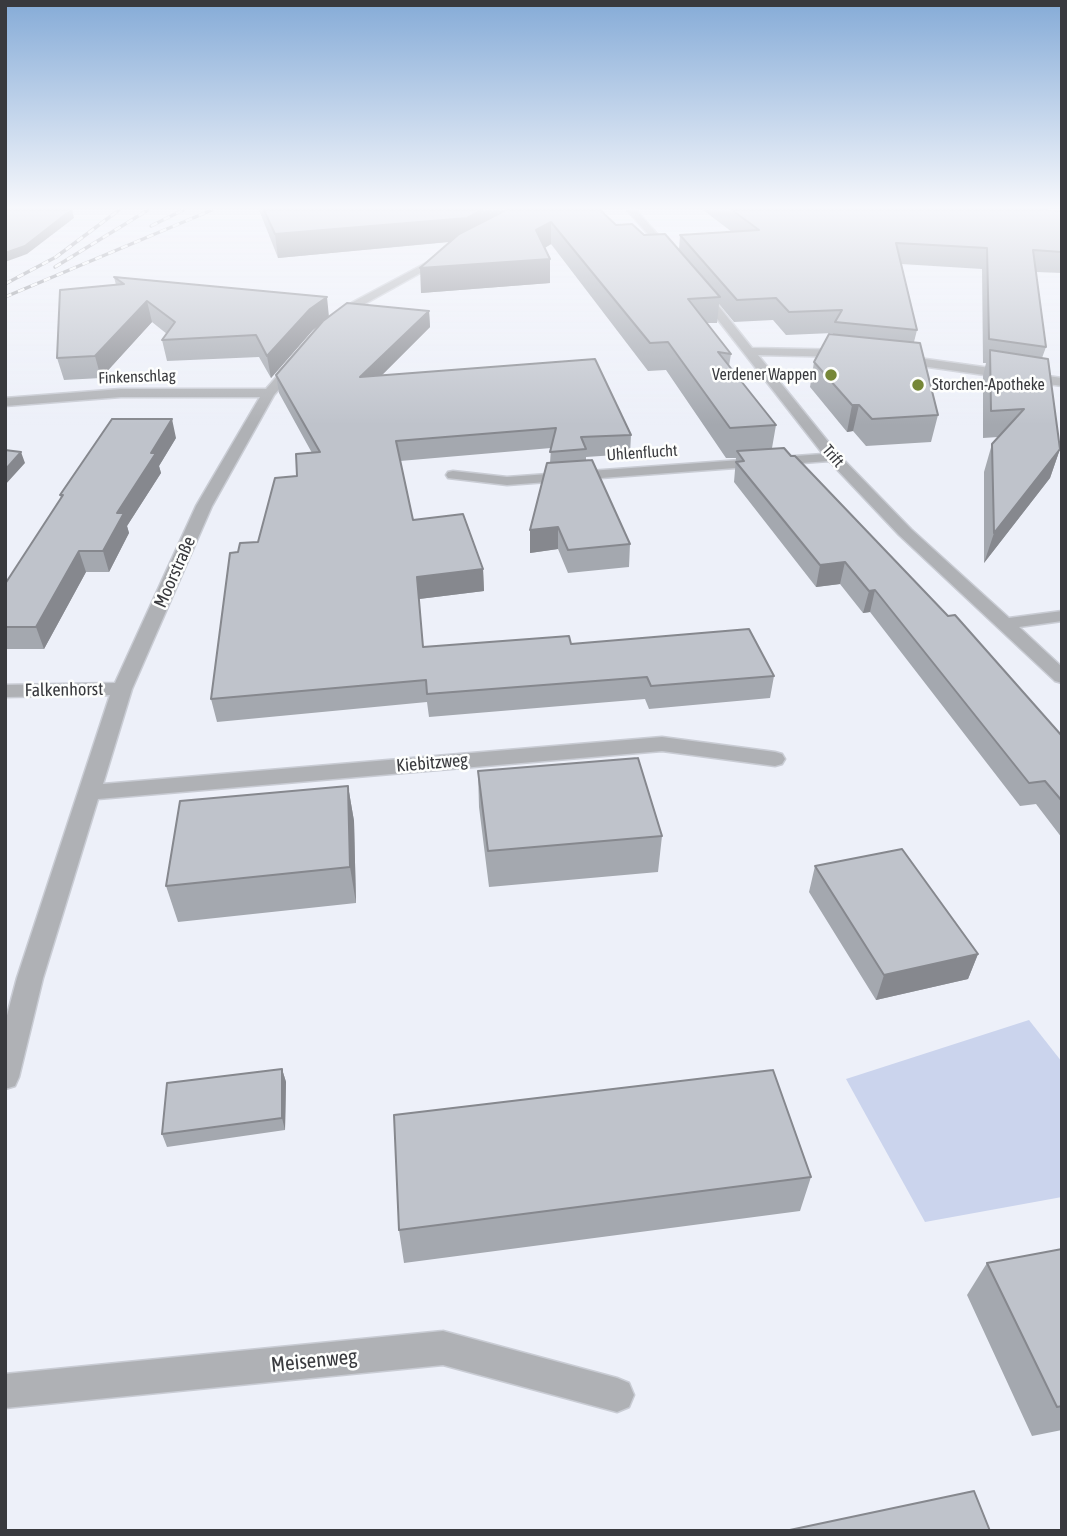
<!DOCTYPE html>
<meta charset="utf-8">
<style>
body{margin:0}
#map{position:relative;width:1067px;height:1536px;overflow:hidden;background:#edf0f9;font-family:"Asap Condensed",sans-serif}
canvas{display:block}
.frame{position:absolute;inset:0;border:7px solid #393a3e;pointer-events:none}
</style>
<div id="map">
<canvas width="1067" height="1536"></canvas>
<div class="frame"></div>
</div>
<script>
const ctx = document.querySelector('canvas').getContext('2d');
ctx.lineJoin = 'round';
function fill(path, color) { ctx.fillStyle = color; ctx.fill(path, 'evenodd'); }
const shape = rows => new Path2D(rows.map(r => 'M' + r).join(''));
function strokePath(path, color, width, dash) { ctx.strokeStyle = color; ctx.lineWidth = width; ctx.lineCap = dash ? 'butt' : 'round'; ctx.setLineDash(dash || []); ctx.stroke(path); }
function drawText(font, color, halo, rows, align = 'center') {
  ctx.font = font + ' "Asap Condensed",sans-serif'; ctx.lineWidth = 5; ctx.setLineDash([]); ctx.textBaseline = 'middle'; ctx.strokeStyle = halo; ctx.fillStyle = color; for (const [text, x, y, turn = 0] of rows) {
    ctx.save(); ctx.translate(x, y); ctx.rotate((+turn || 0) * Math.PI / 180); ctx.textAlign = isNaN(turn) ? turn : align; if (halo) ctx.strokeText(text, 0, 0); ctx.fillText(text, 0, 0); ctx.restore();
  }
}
fill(shape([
 [1029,1020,1062,1062,1062,1197,925,1222,846,1079]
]), '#cbd4ed');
const minor = shape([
 [627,210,636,210,674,253,674,257,668,257,627,210],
 [441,255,449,257,361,306,340,323,330,321,353,302,441,255],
 [697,289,705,289,752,348,852,350,854,353,848,357,758,355,838,454,911,529,1009,618,1062,611,1062,621,1019,627,1062,667,1062,683,1055,681,899,535,829,461,507,485,448,478,446,475,448,472,453,471,507,477,823,454,697,293,697,289],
 [897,355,1062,378,1062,386,893,362,891,359,897,355],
 [297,357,303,361,274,395,212,506,132,689,103,784,662,737,775,752,782,754,785,759,782,764,775,766,662,751,98,799,43,978,19,1077,15,1086,5,1089,5,1023,17,978,110,695,5,697,5,685,115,683,196,506,260,397,121,397,5,406,5,398,121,389,266,389,293,358,297,357],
 [443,1331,617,1378,629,1383,634,1395,629,1407,617,1412,443,1365,5,1408,5,1374,443,1331]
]);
strokePath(minor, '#c9ccd4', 3);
fill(minor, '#afb1b5');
const rail = shape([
 [151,226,183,210],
 [55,267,148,210],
 [5,284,56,257,119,210],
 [5,297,212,210]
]);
strokePath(rail, '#888a90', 3.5);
strokePath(rail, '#fdfefd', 2.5, [7]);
fill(shape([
 [259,210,600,210,616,225,679,249,680,235,732,232,703,210,1041,210,1062,211,1062,273,1036,272,1046,347,1042,358,1060,449,1050,478,984,563,984,472,992,444,998,437,983,438,983,376,986,363,983,363,982,269,901,264,917,330,914,342,938,415,931,442,866,446,853,431,847,432,810,387,814,362,833,333,786,335,773,320,734,322,719,304,717,323,707,323,731,354,729,366,776,425,772,448,791,456,1062,736,1062,838,1036,804,1020,806,870,612,863,613,840,584,816,587,734,482,736,458,726,458,666,370,648,371,551,244,545,248,550,283,421,293,450,242,278,258],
 [114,277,329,316,429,311,430,327,382,375,631,435,630,454,586,457,586,461,630,544,629,567,568,573,558,549,530,553,530,530,550,463,551,448,400,461,413,520,483,569,484,591,419,599,423,647,571,644,774,676,770,698,649,709,645,699,429,717,427,702,217,722,211,699,238,552,258,542,312,453,279,393,276,375,318,326,313,330,271,378,259,357,167,361,162,340,167,334,152,322,101,378,64,380,57,358,116,285],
 [176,438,159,466,161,473,127,526,129,533,109,572,86,572,44,649,5,649,5,584,61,498,60,495],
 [478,771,662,836,658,872,489,887,479,807],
 [348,786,354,821,356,903,178,922,166,886],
 [815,866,978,954,968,979,876,1000,809,892],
 [282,1069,286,1082,285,1130,167,1147,162,1134],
 [811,1177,800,1211,404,1263,399,1230],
 [1062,1249,1062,1430,1032,1436,967,1295,987,1263]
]), '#a4a8af');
fill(shape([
 [72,210,74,218,27,254,5,262,5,253],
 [482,210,525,210,468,240,278,258,275,234],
 [551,222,551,244,536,253,536,230],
 [550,259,550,283,421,293,420,268],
 [327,297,329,317,313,330,271,378,267,356,310,309],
 [147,301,152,322,101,378,95,356],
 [429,311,430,327,362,395,360,377],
 [852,405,859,405,853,431,847,432],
 [172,419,176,438,159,466,161,473,127,526,129,533,109,572,103,551,117,513,151,453],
 [1060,449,1050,478,984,563,994,533],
 [21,452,25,463,5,485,5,470],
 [558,527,558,549,530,553,530,530],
 [79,551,86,572,44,649,36,627],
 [845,562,840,584,816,587,820,565],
 [483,569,484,591,419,599,417,577],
 [875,590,870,612,863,613,869,591],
 [348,786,354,821,356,903,350,867],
 [978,954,968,979,876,1000,884,975],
 [282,1069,286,1082,285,1130,282,1118]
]), '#86888e');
const building = shape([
 [5,210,71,210,25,246,5,253,5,210],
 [264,210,482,210,467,218,275,234,264,210],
 [506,210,600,210,616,225,632,224,644,235,665,234,720,297,688,299,731,354,718,352,776,425,730,428,668,342,650,343,551,222,536,230,550,259,420,268,459,234,506,210],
 [732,210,1041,210,1062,211,1062,252,1033,250,1046,347,989,339,987,248,896,243,917,330,835,322,842,310,789,312,776,298,737,300,680,235,759,230,732,210],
 [114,277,327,297,310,309,267,356,256,335,162,340,175,322,147,301,95,356,57,358,60,290,124,284,114,277],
 [347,303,429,311,360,377,595,359,631,435,581,437,586,449,550,452,556,428,396,441,413,520,463,514,483,569,417,577,423,647,569,636,571,644,749,629,774,676,651,686,647,677,427,694,426,680,211,699,230,553,238,552,240,543,258,542,275,478,297,476,296,454,320,452,276,375,323,321,347,303],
 [829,334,920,343,938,415,872,419,859,405,852,405,814,362,829,334],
 [990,350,1048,359,1060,449,994,533,992,444,1024,409,991,411,990,350],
 [112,419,172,419,151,453,156,453,117,513,124,513,103,551,79,551,36,627,5,627,5,584,63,495,60,495,112,419],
 [784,448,791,456,795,456,948,616,955,615,1062,736,1062,801,1045,781,1029,783,875,590,869,591,845,562,820,565,736,462,744,461,737,451,784,448],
 [5,450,21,452,5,470,5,450],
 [592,460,630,544,568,550,558,527,530,530,547,463,592,460],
 [638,758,662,836,488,851,478,771,638,758],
 [348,786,350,867,166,886,180,801,348,786],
 [902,849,978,954,884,975,815,866,902,849],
 [282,1069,282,1118,162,1134,167,1083,282,1069],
 [773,1070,811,1177,399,1230,394,1115,773,1070],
 [1062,1249,1062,1406,1057,1407,987,1263,1062,1249],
 [974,1491,990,1531,785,1531,974,1491]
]);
fill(building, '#bfc3cb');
strokePath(building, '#86888e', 2);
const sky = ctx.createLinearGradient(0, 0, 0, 425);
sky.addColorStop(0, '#85abd7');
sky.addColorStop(0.49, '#f7f8fc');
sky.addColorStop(1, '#f7f8fc00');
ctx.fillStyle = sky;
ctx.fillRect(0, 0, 1067, 425);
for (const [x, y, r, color] of [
 [831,375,7,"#768737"],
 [918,385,7,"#768737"]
]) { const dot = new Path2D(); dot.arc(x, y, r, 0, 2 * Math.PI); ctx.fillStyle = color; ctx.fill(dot); strokePath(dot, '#fdfefd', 2.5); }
drawText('16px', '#393a3e', '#fdfefd', [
 ["Verdener Wappen",817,375],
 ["Storchen-Apotheke",932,385,"left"]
], 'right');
drawText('16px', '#393a3e', '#fdfefd', [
 ["Finkenschlag",137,377,-2],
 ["Uhlenflucht",642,453,-4],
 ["Trift",833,456,49]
]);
drawText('18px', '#393a3e', '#fdfefd', [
 ["Moorstraße",175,572,-66],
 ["Falkenhorst",64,690,-1],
 ["Kiebitzweg",432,763,-5]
]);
drawText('21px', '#393a3e', '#fdfefd', [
 ["Meisenweg",314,1361,-6]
]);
</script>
